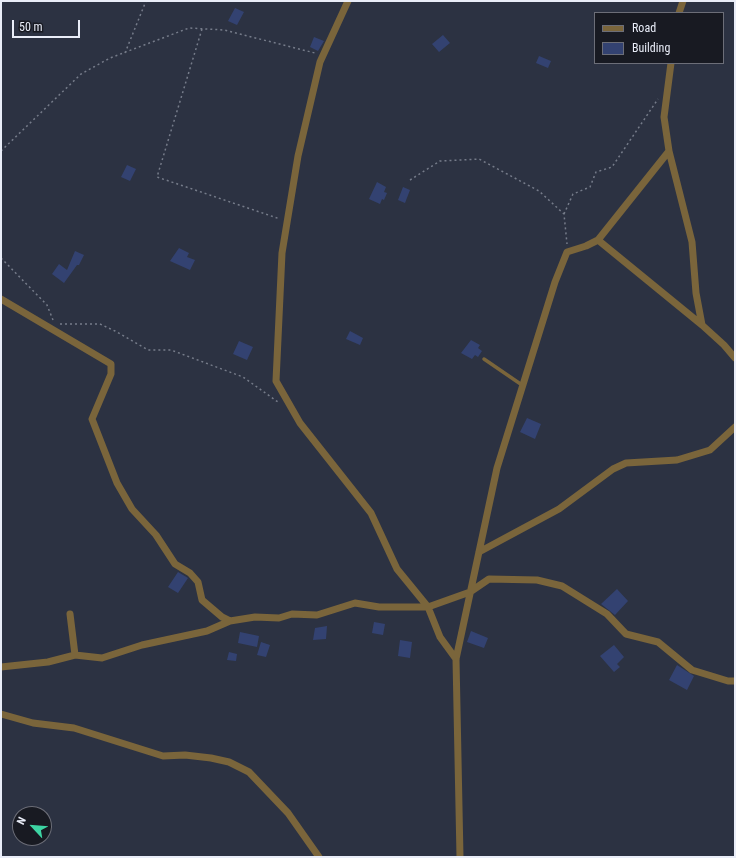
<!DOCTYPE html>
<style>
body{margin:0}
#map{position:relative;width:736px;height:858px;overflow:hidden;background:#2c3242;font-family:"Roboto Condensed",sans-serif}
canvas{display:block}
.frame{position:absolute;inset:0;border:2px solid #e9edf8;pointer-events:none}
.legend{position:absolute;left:594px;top:12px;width:130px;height:52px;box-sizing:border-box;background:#181a22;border:1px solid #6c6e78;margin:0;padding:5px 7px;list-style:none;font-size:12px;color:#e9edf8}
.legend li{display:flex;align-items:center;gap:8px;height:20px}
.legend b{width:20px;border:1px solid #6c6e78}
.north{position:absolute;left:12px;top:806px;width:40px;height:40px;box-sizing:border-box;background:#181a22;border:1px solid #6c6e78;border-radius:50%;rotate:296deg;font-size:11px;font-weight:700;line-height:16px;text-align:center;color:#e9edf8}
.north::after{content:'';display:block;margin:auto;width:14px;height:18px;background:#3dd4a3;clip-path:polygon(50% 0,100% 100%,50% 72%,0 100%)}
.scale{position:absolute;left:12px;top:20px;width:68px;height:18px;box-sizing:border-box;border:2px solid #e9edf8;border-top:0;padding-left:5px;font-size:12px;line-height:14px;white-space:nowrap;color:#e9edf8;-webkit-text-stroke:3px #181a22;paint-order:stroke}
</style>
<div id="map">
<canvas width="736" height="858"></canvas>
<div class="frame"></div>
<ul class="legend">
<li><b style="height:5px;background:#7a653b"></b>Road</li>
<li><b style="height:11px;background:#334271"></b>Building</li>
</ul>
<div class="north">N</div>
<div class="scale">50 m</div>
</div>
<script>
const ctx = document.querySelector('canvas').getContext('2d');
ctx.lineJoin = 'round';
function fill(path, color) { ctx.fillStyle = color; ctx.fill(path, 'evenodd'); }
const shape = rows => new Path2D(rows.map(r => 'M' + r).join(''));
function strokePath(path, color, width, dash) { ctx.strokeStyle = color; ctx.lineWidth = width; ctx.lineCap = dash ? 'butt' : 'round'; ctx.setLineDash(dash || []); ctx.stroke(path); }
fill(shape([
 [235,8,244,12,237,25,228,21],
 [443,35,450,43,439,52,432,44],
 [314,37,324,41,318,51,310,47],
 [539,56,551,61,548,68,536,63],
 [127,165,136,169,130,181,121,177],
 [377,182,386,187,384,192,387,193,384,200,382,199,380,204,369,199],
 [403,187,410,190,405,203,398,200],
 [179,248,189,253,187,257,195,260,190,270,170,261],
 [75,251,84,255,79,265,77,265,64,283,52,274,59,264,67,270],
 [350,331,363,338,360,345,346,339],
 [471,340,480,345,478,348,482,351,478,357,475,355,472,359,461,353],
 [239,341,253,347,247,360,233,354],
 [527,418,541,424,535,439,520,432],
 [178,572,188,578,178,593,168,587],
 [617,589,628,601,615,615,601,604],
 [374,622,385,624,383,635,372,633],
 [327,626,326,639,313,640,315,628],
 [471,631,488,638,484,648,467,642],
 [240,632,259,636,257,647,238,643],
 [400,640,412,642,410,658,398,656],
 [261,642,270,645,266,657,257,655],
 [614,645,624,657,617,664,620,667,614,672,600,656],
 [229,652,237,654,236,661,227,660],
 [677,665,694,676,687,690,669,680]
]), '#334271');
strokePath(shape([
 [202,29,157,177,280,219],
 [125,53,146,1],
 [1,151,81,74,110,58,189,28,224,30,315,53],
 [410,180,440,161,479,159,539,191,564,214,567,244],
 [564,214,573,194,590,187,596,172,612,167,658,99],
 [1,258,47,305,53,320],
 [60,324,100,324,115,331,148,350,171,350,243,377,278,402]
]), '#767c8a', 1.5, [2, 3]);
strokePath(shape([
 [484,359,522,385]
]), '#7a653b', 3.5);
strokePath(shape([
 [348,1,320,62,298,156,282,253,276,381,300,423,371,513,397,569,428,607],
 [679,13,683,1],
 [669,151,692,242,696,293,702,325,724,345,735,358],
 [598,240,702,325],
 [1,299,111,364,111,374,92,419,117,483,132,509,156,535,175,564,190,573,198,582,202,600,222,617,230,621,255,617,279,618,292,614,317,615,355,603,379,607,428,607],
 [479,552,559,509,613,469,626,463,677,460,710,450,735,427],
 [70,614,75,655,102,658,142,645,207,631,230,621],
 [456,659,440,637,428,607,470,592,489,579,537,580,562,586,607,614,626,634,658,642,692,670,728,681,735,681],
 [1,667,48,662,75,655],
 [1,714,33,723,74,728,163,756,185,755,211,758,229,762,249,772,288,813,319,857],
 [460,857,456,659,497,468,555,282,567,252,586,246,598,240,669,151,664,117,671,63]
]), '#7a653b', 7);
</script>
